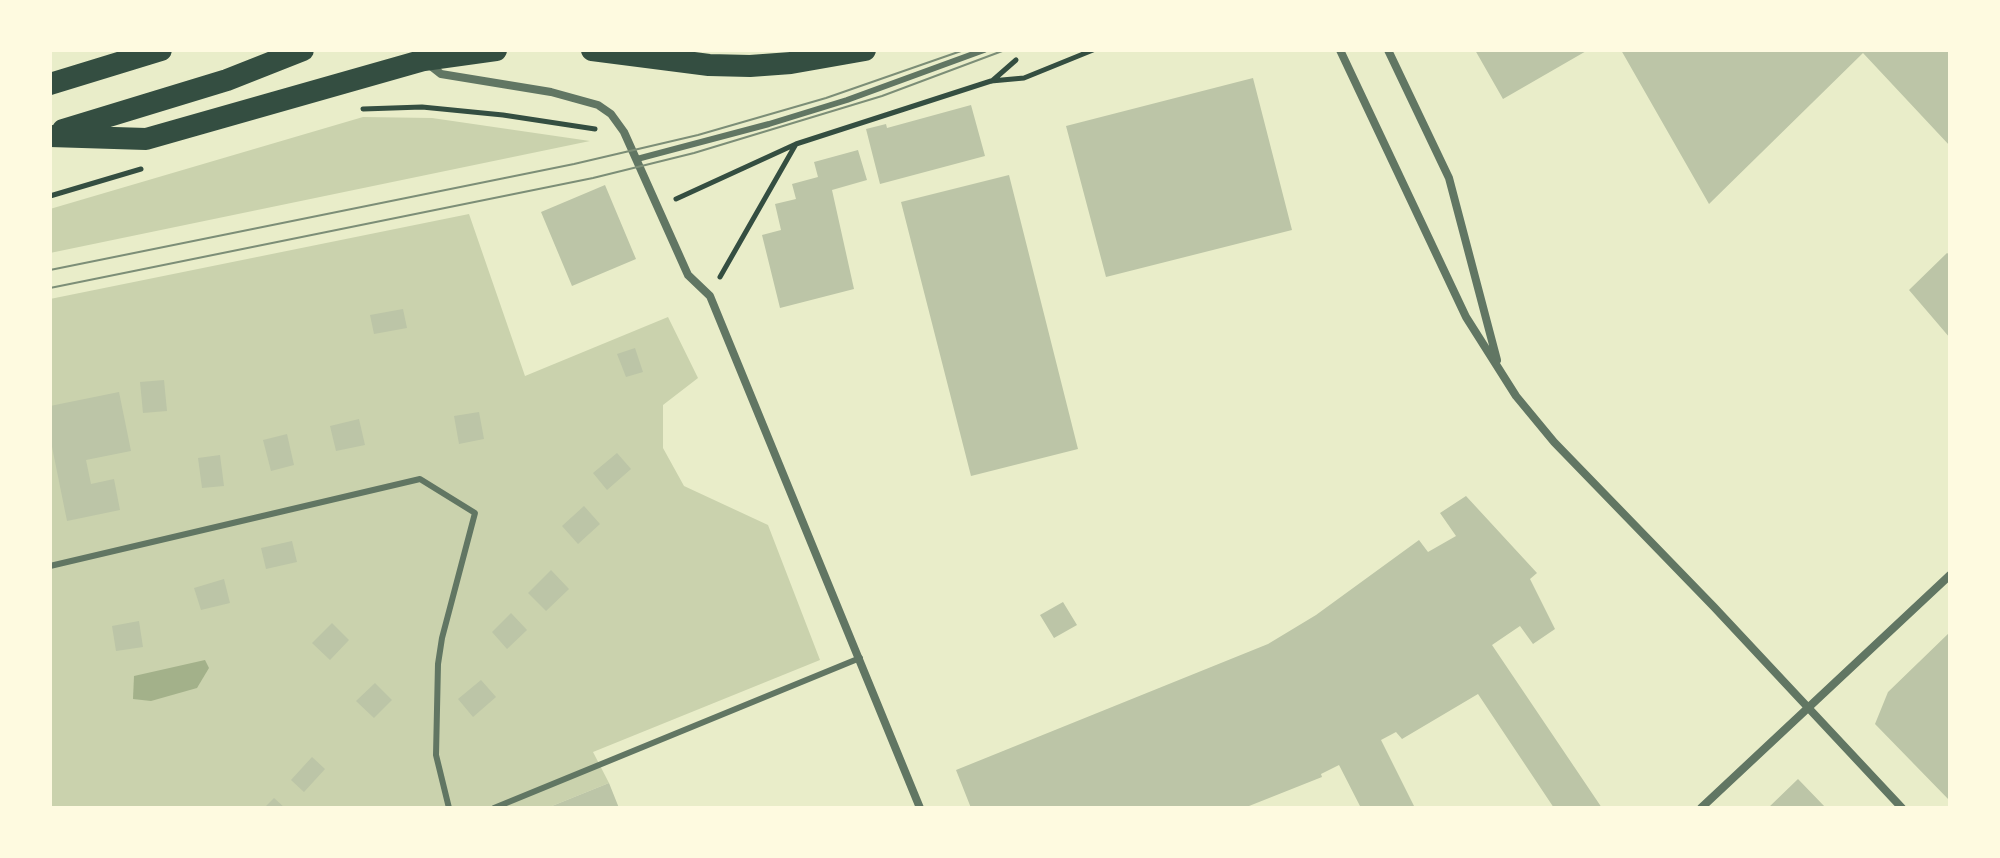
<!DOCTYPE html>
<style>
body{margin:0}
#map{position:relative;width:2000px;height:858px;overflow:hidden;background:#e9edc9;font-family:"Noto Sans",sans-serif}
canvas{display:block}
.frame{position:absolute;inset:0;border:52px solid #fefae0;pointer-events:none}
</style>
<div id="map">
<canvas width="2000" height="858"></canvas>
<div class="frame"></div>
</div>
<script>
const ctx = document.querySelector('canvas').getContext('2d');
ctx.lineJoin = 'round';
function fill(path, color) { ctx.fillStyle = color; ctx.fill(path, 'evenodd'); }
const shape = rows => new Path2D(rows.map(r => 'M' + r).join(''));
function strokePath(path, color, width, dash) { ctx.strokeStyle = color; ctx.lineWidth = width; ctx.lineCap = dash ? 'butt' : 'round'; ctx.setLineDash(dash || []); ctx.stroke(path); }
fill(shape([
 [363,117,432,118,590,141,50,253,50,209],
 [469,214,525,376,668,317,698,378,663,405,663,448,684,486,768,525,820,660,593,752,609,783,547,808,50,808,50,299]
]), '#cad2ad');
fill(shape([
 [205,660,209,668,197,688,151,701,133,699,134,676]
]), '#a3b18a');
fill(shape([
 [1475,50,1588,50,1503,99],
 [1621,50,1950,50,1950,146,1863,53,1709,204],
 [1253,78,1292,230,1106,277,1066,126],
 [971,105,985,156,880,184,866,129,886,124,887,128],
 [858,150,867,180,832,190,854,289,780,308,762,235,781,230,775,204,796,199,792,184,818,177,814,162],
 [1009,175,1078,449,971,476,901,202],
 [605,185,636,259,572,286,541,212],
 [1947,253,1950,255,1950,338,1909,290],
 [403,309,407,328,374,334,370,315],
 [635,348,643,372,626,377,617,354],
 [164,380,167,411,143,413,140,382],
 [119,392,131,451,86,460,91,484,114,479,120,510,67,521,50,437,50,406],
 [479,412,484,439,459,444,454,416],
 [359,419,365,445,336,451,330,426],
 [287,434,294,465,271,471,263,440],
 [617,453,631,469,607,490,593,473],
 [220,455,224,486,202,488,198,458],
 [1466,496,1537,573,1530,579,1555,629,1533,644,1520,626,1492,645,1602,808,1554,808,1478,694,1402,739,1396,732,1381,740,1415,808,1361,808,1339,765,1321,774,1322,777,1244,808,971,808,956,770,1268,644,1316,615,1419,540,1428,552,1456,536,1440,513],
 [584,506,600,524,578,544,562,526],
 [292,541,297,562,266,569,261,548],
 [551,570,569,589,546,611,528,593],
 [224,579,230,603,201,610,194,588],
 [1063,602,1077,625,1054,638,1040,615],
 [511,613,527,630,507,649,492,632],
 [139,621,143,647,116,651,112,626],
 [332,623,349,640,330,660,312,643],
 [1950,632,1950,801,1875,724,1888,692],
 [481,680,496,697,473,717,458,699],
 [375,683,392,700,374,718,356,701],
 [312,757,325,769,304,792,291,780],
 [1798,779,1826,808,1768,808],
 [609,783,619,808,547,808],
 [274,798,285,808,264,808]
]), '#bcc5a7');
strokePath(shape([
 [992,81,1016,60],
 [363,109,422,107,503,115,595,129],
 [50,196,141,169],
 [676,199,796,144,991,81,1024,78,1093,50],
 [720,277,796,144]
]), '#344e41', 5);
strokePath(shape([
 [637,159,769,124,847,100,984,50],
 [50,566,420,479,475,513,442,638,438,664,436,755,449,808],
 [494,808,860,658]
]), '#617663', 6);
strokePath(shape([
 [1340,50,1466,317,1516,396,1554,442,1714,607,1902,808],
 [1388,50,1449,178,1497,360],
 [427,63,441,74,551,92,598,105,611,114,624,132,688,275,710,296,920,808],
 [1701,808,1950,575]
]), '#617663', 8);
strokePath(shape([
 [592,50,709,65,750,66,791,63,865,50],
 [50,84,161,50],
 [63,130,227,80,303,50],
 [50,136,146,139,424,60,496,50]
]), '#344e41', 22);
strokePath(shape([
 [50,270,574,164,698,135,826,98,964,50],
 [50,288,593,178,694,153,882,96,1005,50]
]), '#7c8e77', 2);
</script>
